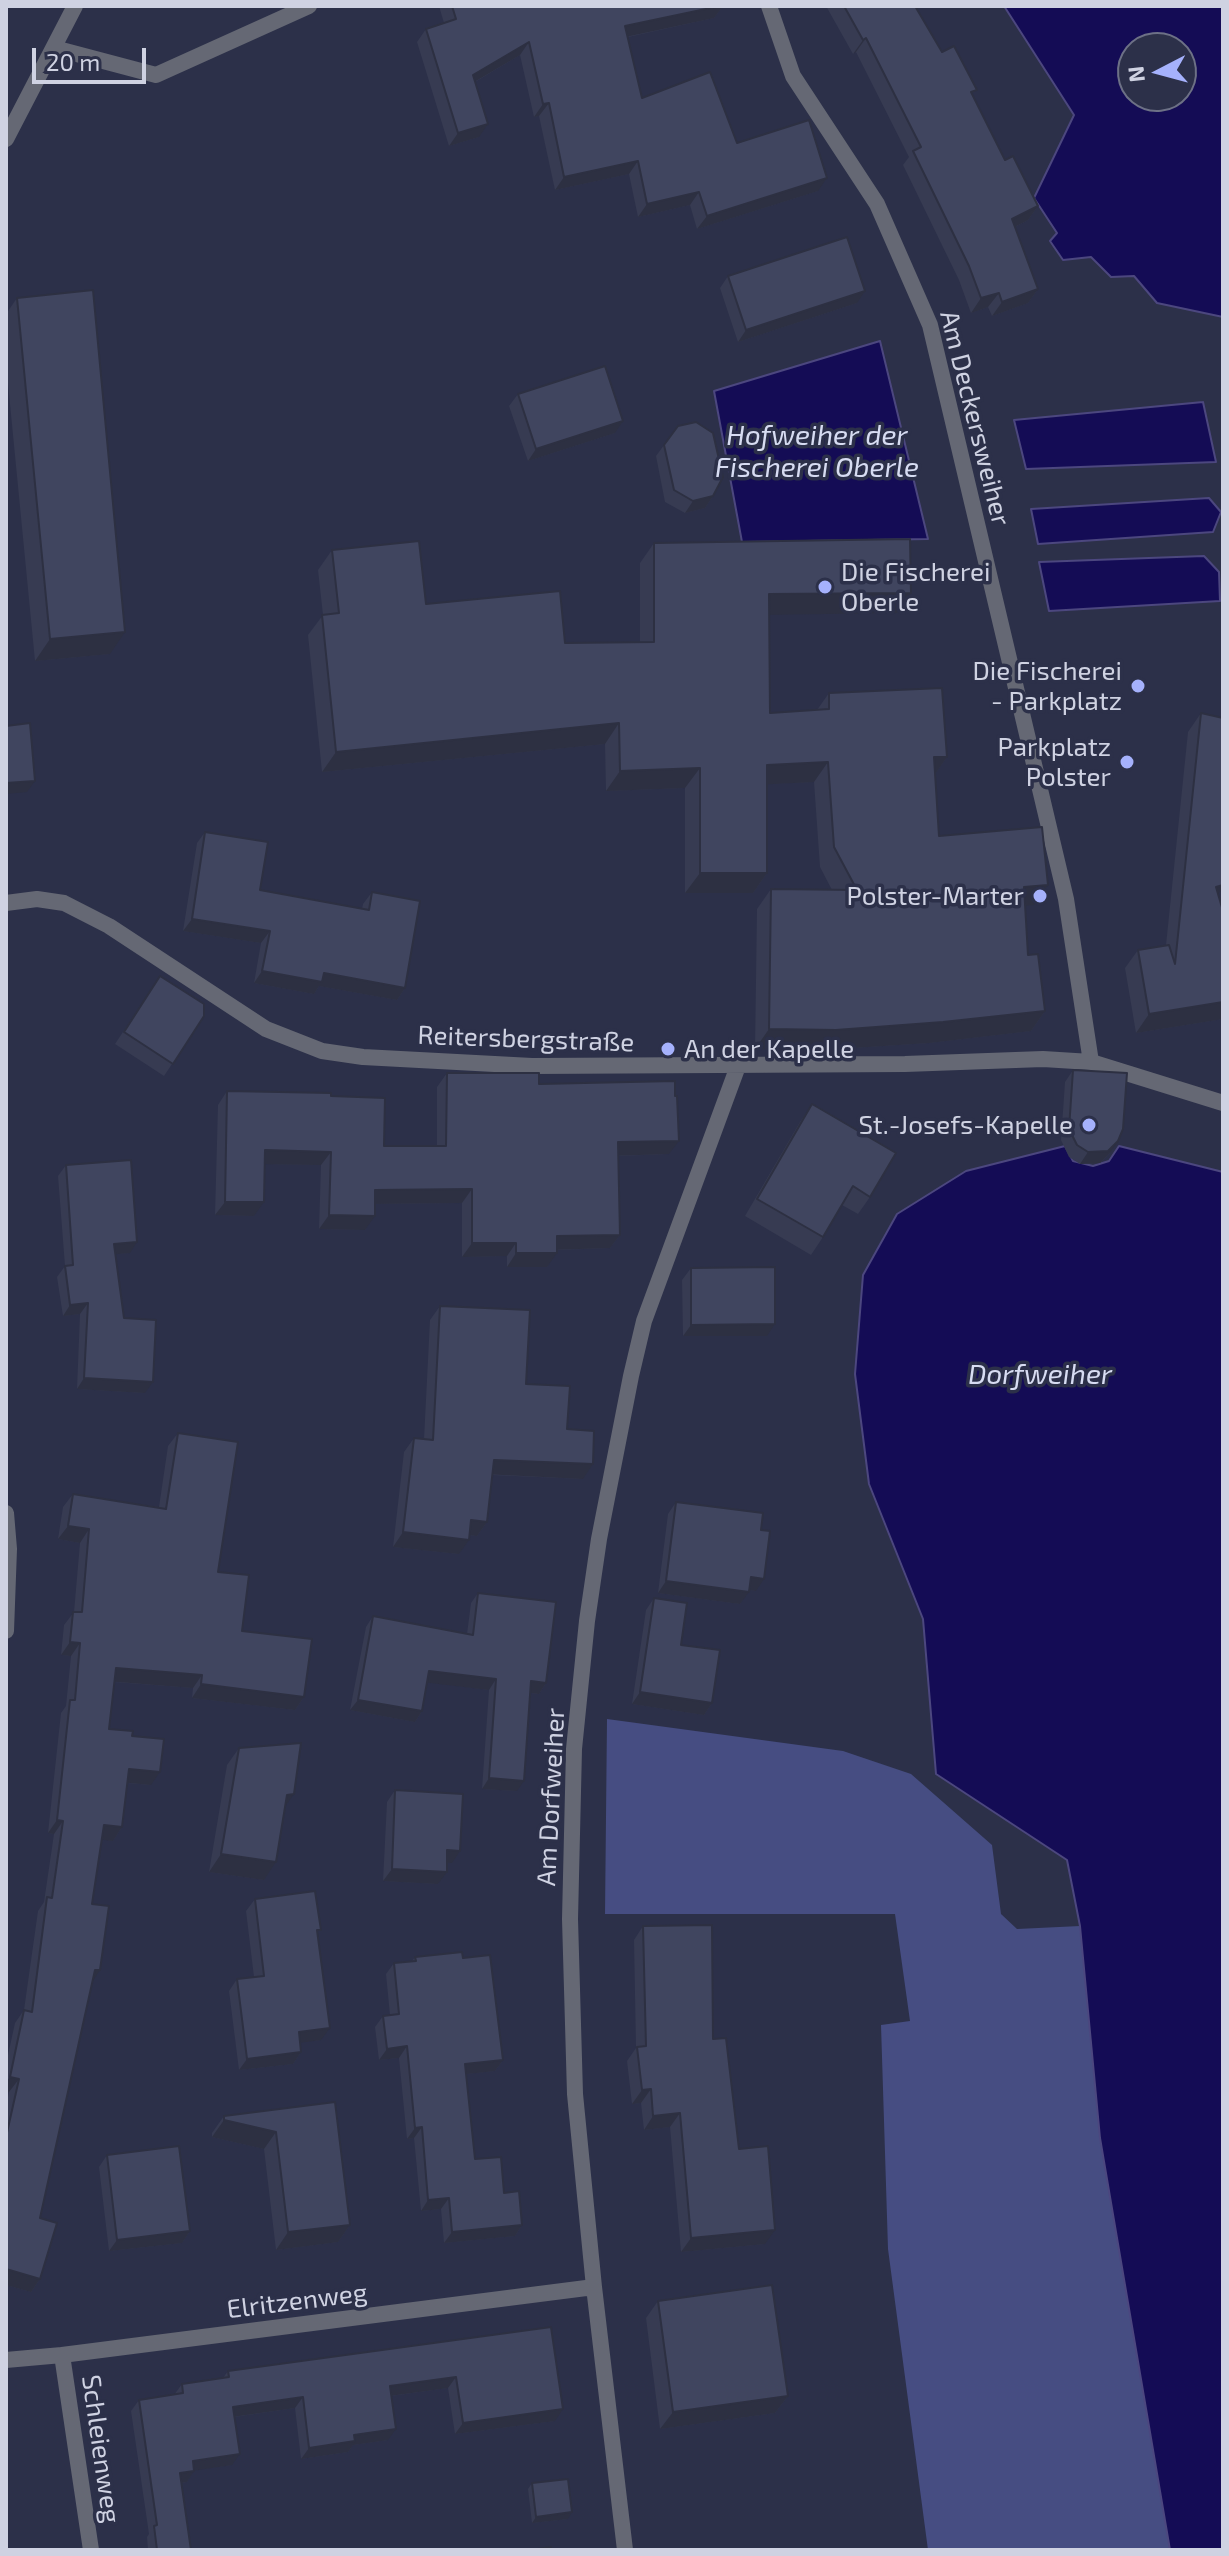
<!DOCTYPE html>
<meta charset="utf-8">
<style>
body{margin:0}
#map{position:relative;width:1229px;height:2556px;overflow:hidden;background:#2c3049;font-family:"Exo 2",sans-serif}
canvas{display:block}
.frame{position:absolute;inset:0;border:8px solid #cfd2e2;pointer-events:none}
.north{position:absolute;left:1117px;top:32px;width:80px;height:80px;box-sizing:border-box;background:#2c3049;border:2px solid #6d7186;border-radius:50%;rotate:264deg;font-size:22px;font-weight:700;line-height:32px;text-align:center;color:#cfd2e2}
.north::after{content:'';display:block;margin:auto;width:28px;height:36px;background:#a5b1fc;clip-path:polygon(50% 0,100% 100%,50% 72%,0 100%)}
.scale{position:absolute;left:32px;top:48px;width:114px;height:36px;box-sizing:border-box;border:4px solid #cfd2e2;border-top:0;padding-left:10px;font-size:24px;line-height:28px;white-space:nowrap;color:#cfd2e2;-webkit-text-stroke:6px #2c3049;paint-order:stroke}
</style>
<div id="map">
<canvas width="1229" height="2556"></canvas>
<div class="frame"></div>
<div class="north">N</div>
<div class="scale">20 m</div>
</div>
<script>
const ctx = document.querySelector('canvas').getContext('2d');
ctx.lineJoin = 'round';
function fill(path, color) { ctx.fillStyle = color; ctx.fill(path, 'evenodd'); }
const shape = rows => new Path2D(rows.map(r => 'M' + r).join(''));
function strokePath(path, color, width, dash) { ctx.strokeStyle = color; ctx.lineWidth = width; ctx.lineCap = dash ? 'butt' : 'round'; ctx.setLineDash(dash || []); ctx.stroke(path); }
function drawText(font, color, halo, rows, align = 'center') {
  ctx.font = font + ' "Exo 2",sans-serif'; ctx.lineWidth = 7; ctx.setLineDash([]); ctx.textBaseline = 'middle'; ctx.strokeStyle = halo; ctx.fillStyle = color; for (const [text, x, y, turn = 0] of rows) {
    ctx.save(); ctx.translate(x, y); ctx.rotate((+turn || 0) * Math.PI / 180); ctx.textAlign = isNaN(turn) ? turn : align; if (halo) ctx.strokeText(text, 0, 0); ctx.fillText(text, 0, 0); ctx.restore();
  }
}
fill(shape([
 [607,1719,843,1751,911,1774,992,1845,1001,1914,1017,1929,1080,1926,1100,2138,1170,2550,928,2550,888,2249,881,2025,910,2021,895,1914,605,1914]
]), '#464d82');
const water = shape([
 [1004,6,1223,6,1223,317,1157,303,1134,276,1111,277,1091,257,1063,260,1050,241,1057,233,1034,198,1074,115,1004,6],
 [1133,48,1181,48,1181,96,1133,96,1133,48],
 [880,341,928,539,742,542,714,391,880,341],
 [1203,402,1216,462,1026,469,1014,420,1203,402],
 [1209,498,1221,512,1213,532,1038,544,1031,509,1209,498],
 [1204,556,1219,572,1220,601,1049,611,1039,562,1204,556],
 [1065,1146,1073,1161,1093,1166,1109,1161,1119,1146,1223,1172,1223,2550,1170,2550,1100,2138,1080,1926,1067,1860,936,1774,923,1619,869,1484,855,1374,863,1275,897,1214,966,1171,1065,1146]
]);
fill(water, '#140c55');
strokePath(water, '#4c477f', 2);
strokePath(shape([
 [769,6,793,76,877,204,930,325,1066,899,1091,1062],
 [54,48,156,75,309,6],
 [6,139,75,6],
 [6,903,37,899,64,903,109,926,266,1029,322,1051,363,1057,532,1066,905,1064,1043,1059,1091,1062,1223,1103],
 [6,1513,9,1549,6,1631],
 [62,2355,91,2550],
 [6,2360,62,2355,594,2287],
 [625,2550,594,2287,575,2094,570,1919,574,1749,587,1621,599,1539,631,1376,644,1321,738,1066]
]), '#656874', 16);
fill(shape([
 [439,6,723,6,714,18,628,37,642,98,737,143,818,191,697,229,690,205,638,217,629,174,555,190,539,116,534,117,520,55,475,82,479,137,449,146,417,42,426,29,444,23],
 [826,6,915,6,942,52,973,96,1005,160,1038,206,1028,220,1015,227,1038,289,1028,303,992,316,988,307,971,313,959,280,903,165,909,157,856,52,853,54],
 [728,276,857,303,738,342,720,288],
 [17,298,110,654,35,661,6,363,6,314],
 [518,394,615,433,528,461,509,406],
 [678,426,713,496,705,508,685,513,665,502,656,456],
 [654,543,911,593,897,613,769,614,770,713,817,710,829,693,947,757,935,774,939,836,1034,905,1025,905,1028,955,1045,1011,1031,1031,929,1043,822,1050,755,1049,757,909,771,889,832,890,820,867,814,782,767,784,767,873,753,893,685,893,685,788,606,791,605,744,322,772,308,635,323,615,318,570,332,550,426,604,565,643,640,642,640,563],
 [1201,713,1223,718,1223,887,1218,894,1223,911,1223,1019,1136,1033,1125,968,1138,950,1166,945,1188,732],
 [205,832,260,890,362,909,363,904,372,892,405,988,397,1000,319,986,314,994,254,983,261,943,183,931,197,843],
 [160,976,204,1016,164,1076,115,1044],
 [1073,1070,1110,1153,1100,1163,1080,1164,1069,1157,1061,1140,1065,1082],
 [447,1073,539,1084,669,1154,618,1156,620,1235,610,1248,557,1250,547,1267,507,1267,507,1256,462,1257,462,1203,375,1204,365,1230,319,1229,321,1165,264,1164,254,1216,215,1215,218,1105,227,1091,331,1096,384,1146,437,1146,437,1087],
 [812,1104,870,1197,858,1214,842,1205,823,1237,811,1255,745,1216,800,1122],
 [66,1165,130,1253,115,1254,124,1318,145,1393,77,1389,80,1314,63,1316,57,1277,65,1266,58,1176],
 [691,1268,767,1336,683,1336,682,1280],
 [440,1306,526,1384,567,1429,583,1479,492,1475,487,1522,477,1536,469,1535,459,1554,393,1547,404,1452,414,1438,424,1439,430,1320],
 [178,1433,218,1572,242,1631,304,1697,295,1710,192,1698,193,1688,114,1682,109,1729,132,1736,151,1785,127,1783,122,1827,113,1841,102,1839,92,1904,92,1981,40,2218,40,2279,31,2292,6,2285,6,2107,9,2092,6,2092,6,2064,15,2023,24,2010,38,1911,44,1902,54,1834,48,1833,61,1713,66,1706,71,1656,61,1655,64,1625,74,1612,80,1543,58,1539,63,1507,73,1494,159,1507,168,1446],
 [676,1502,761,1530,756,1591,749,1590,740,1604,658,1593,668,1514],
 [478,1593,546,1683,539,1694,530,1693,517,1791,482,1789,489,1690,427,1682,422,1711,415,1722,350,1710,366,1627,373,1616,467,1634,471,1603],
 [654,1598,681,1645,712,1703,704,1715,632,1704,646,1610],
 [239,1748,285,1807,264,1880,209,1872,227,1765],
 [395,1790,452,1863,447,1862,438,1884,383,1881,387,1802],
 [255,1899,318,1934,321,2040,300,2042,301,2052,293,2064,239,2070,229,1991,237,1979,254,1977,246,1911],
 [643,1926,713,2039,739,2149,765,2244,681,2252,670,2127,644,2130,641,2103,632,2104,627,2061,636,2048,634,1940],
 [415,1957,463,1958,503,2060,495,2071,466,2074,475,2159,504,2193,522,2225,515,2236,444,2243,441,2209,421,2211,414,2138,407,2139,399,2058,379,2060,375,2027,383,2016,390,2015,386,1974,394,1963,412,1961],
 [335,2102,350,2225,338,2242,276,2250,264,2149,212,2137,212,2133,224,2116],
 [107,2155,190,2231,182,2243,109,2251,99,2167],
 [658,2301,788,2396,775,2413,660,2429,646,2318],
 [551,2327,555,2421,455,2434,448,2388,391,2396,388,2440,353,2445,348,2452,301,2459,295,2408,234,2417,232,2465,194,2470,187,2482,181,2483,191,2550,148,2550,147,2537,149,2534,131,2411,139,2400,174,2395,182,2384,223,2378,228,2371],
 [532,2483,568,2519,532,2523,528,2489]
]), '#373b52');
fill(shape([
 [723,6,714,18,616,39,625,26],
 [866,38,856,52,853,54,863,40],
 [529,42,520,55,464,88,473,75],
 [549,103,539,116,534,117,543,104],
 [488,124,479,137,449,146,458,133],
 [638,161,629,174,555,190,564,177],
 [827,178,818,191,697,229,707,216],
 [699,192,690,205,638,217,647,204],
 [1038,206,1028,220,1001,234,1012,219],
 [1038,289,1028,303,992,316,1002,302],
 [865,291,857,303,738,342,746,330],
 [999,293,988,307,971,313,981,298],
 [623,421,615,433,528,461,536,449],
 [713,496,705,508,685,513,693,501],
 [911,593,897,613,754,615,769,594],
 [125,632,110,654,35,661,50,639],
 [619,723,605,744,322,772,336,752],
 [934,757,947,757,933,777],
 [828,762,814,782,752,785,767,765],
 [700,768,685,788,606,791,620,771],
 [35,781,27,792,6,794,6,783],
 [700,873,767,873,753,893,685,893],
 [1048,885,1034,905,1010,907,1024,887],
 [1223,885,1223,887,1212,903,1216,887],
 [192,919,270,931,261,943,183,931],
 [262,971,324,973,405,988,397,1000,319,986,314,994,254,983],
 [1223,1002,1223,1019,1136,1033,1149,1014],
 [1045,1011,1031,1031,929,1043,822,1050,755,1049,769,1029],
 [679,1141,669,1154,608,1156,618,1142],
 [1118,1141,1110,1153,1100,1163,1080,1164,1088,1152],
 [265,1150,331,1152,321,1165,255,1164],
 [472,1189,462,1203,365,1204,375,1190],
 [225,1202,264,1202,254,1216,215,1215],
 [329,1215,375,1216,365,1230,319,1229],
 [620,1235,610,1248,547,1250,557,1236],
 [137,1242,130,1253,106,1255,114,1244],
 [472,1243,516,1243,507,1256,462,1257],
 [516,1253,557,1253,547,1267,507,1267],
 [88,1303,80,1314,63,1316,70,1305],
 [775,1324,767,1336,683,1336,691,1325],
 [84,1378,153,1382,145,1393,77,1389],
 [494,1460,593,1464,583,1479,484,1474],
 [471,1520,487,1522,477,1536,461,1534],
 [68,1526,89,1529,80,1543,58,1539],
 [403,1532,469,1540,459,1554,393,1547],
 [751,1577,764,1579,756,1591,743,1589],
 [666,1581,749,1592,740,1604,658,1593],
 [70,1642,80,1643,71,1656,61,1655],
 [116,1668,202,1675,193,1688,106,1681],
 [429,1671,496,1679,489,1690,422,1682],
 [531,1681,546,1683,539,1694,524,1692],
 [201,1684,304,1697,295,1710,192,1698],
 [640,1692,712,1703,704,1715,632,1704],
 [358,1700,422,1711,415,1722,350,1710],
 [129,1769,160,1772,151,1785,120,1782],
 [489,1778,524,1781,517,1791,482,1789],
 [294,1794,282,1811,287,1795],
 [57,1820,63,1821,54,1834,48,1833],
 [104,1825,122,1827,113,1841,95,1839],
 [447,1850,460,1851,452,1863,439,1862],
 [221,1854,276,1862,264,1880,209,1872],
 [392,1869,447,1872,438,1884,383,1881],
 [95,1970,100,1970,91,1984],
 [330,2028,321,2040,291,2044,299,2032],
 [407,2046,399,2058,379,2060,387,2049],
 [301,2052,293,2064,239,2070,247,2059],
 [503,2060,495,2071,457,2075,465,2064],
 [10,2077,19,2079,9,2092,6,2092,6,2082],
 [651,2089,641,2103,632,2104,642,2090],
 [680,2113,670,2127,644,2130,653,2116],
 [224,2120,276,2132,264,2149,212,2137],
 [422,2127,414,2138,407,2139,415,2128],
 [449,2198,441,2209,421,2211,428,2200],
 [350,2225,338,2242,276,2250,288,2232],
 [522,2225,515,2236,444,2243,452,2232],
 [775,2230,765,2244,681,2252,691,2238],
 [190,2231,182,2243,109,2251,117,2240],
 [6,2269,40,2279,31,2292,6,2285],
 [456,2377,448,2388,382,2397,390,2386],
 [788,2396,775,2413,660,2429,673,2412],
 [303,2397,295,2408,225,2418,233,2407],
 [563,2409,555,2421,455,2434,463,2423],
 [396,2429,388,2440,353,2445,348,2452,301,2459,309,2448,354,2435],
 [240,2454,232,2465,185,2472,193,2461],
 [194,2471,187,2482,172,2484,180,2473],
 [572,2512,568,2519,532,2523,536,2517]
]), '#2d3042');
const building = shape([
 [452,6,720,6,625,26,642,98,710,72,737,143,809,120,827,178,707,216,699,192,647,204,638,161,564,177,549,103,543,104,529,42,473,75,488,124,458,133,426,29,456,19,452,6],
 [844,6,915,6,942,52,954,46,977,90,971,92,1005,160,1013,156,1038,206,1012,219,1038,289,1002,302,999,293,981,298,969,266,913,151,921,147,866,38,863,40,844,6],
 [847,237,865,291,746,330,728,276,847,237],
 [93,290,125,632,50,639,17,298,93,290],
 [605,366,623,421,536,449,518,394,605,366],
 [696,422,713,433,723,477,713,496,693,501,674,490,664,445,678,426,696,422],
 [910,539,911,593,769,594,770,713,829,709,829,693,942,688,947,757,934,757,939,836,1042,827,1048,885,1024,887,1028,955,1038,954,1045,1011,943,1022,836,1030,769,1029,771,889,857,890,834,847,828,762,767,765,767,873,700,873,700,768,620,771,619,723,336,752,322,615,339,613,332,550,419,541,426,604,560,591,565,643,654,642,654,543,910,539],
 [1201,713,1223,718,1223,885,1216,887,1223,911,1223,1002,1149,1014,1138,950,1169,945,1175,964,1201,713],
 [30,723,35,781,6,783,6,726,30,723],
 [205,832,268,842,260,890,369,910,372,892,420,901,405,988,324,973,322,982,262,971,270,931,192,919,205,832],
 [160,976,204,1004,204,1016,173,1064,124,1032,160,976],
 [1073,1070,1127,1073,1123,1129,1118,1141,1108,1151,1088,1152,1077,1145,1069,1129,1073,1070],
 [447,1073,539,1073,539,1084,675,1081,675,1096,677,1096,679,1141,618,1142,620,1235,557,1236,557,1253,516,1253,516,1243,472,1243,472,1189,375,1190,375,1216,329,1215,331,1152,265,1150,264,1202,225,1202,227,1091,331,1093,331,1096,385,1098,384,1146,446,1146,447,1073],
 [812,1104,896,1153,870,1197,853,1186,823,1237,757,1199,812,1104],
 [131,1160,137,1242,114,1244,124,1318,156,1320,153,1382,84,1378,88,1303,70,1305,65,1266,73,1265,66,1165,131,1160],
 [775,1267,775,1324,691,1325,691,1268,775,1267],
 [440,1306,530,1310,526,1384,570,1386,567,1429,594,1431,593,1464,494,1460,487,1522,471,1520,469,1540,403,1532,414,1438,433,1440,440,1306],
 [178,1433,238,1442,218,1572,249,1575,242,1631,312,1639,304,1697,201,1684,202,1675,116,1668,109,1729,133,1731,132,1736,164,1739,160,1772,129,1769,122,1827,104,1825,92,1904,109,1906,100,1970,95,1970,40,2218,57,2223,40,2279,6,2269,6,2137,19,2079,10,2077,24,2010,32,2012,47,1897,52,1898,63,1821,57,1820,70,1700,75,1700,80,1643,70,1642,73,1612,82,1612,89,1529,68,1526,73,1494,166,1509,178,1433],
 [676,1502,763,1513,761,1530,770,1531,764,1579,751,1577,749,1592,666,1581,676,1502],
 [478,1593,556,1602,546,1683,531,1681,524,1781,489,1778,496,1679,429,1671,422,1711,358,1700,373,1616,473,1635,478,1593],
 [654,1598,687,1603,681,1645,720,1650,712,1703,640,1692,654,1598],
 [301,1743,294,1794,287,1795,276,1862,221,1854,239,1748,301,1743],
 [395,1790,463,1794,460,1851,447,1850,447,1872,392,1869,395,1790],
 [315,1891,321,1930,317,1930,330,2028,299,2032,301,2052,247,2059,237,1979,264,1976,255,1899,315,1891],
 [712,1925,713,2039,726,2038,739,2149,768,2146,775,2230,691,2238,680,2113,653,2116,651,2089,642,2090,637,2047,646,2046,643,1926,712,1925],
 [462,1952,463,1958,490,1955,503,2060,465,2064,475,2159,501,2157,504,2193,519,2191,522,2225,452,2232,449,2198,428,2200,422,2127,415,2128,407,2046,387,2049,383,2016,399,2014,394,1963,416,1961,415,1957,462,1952],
 [335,2102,350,2225,288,2232,276,2132,224,2120,224,2116,335,2102],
 [179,2146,190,2231,117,2240,107,2155,179,2146],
 [772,2285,788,2396,673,2412,658,2301,772,2285],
 [551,2327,563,2409,463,2423,456,2377,390,2386,396,2429,354,2435,355,2441,309,2448,303,2397,233,2407,240,2454,193,2461,194,2471,180,2473,191,2550,157,2550,154,2526,157,2525,139,2400,183,2393,182,2384,229,2377,228,2371,551,2327],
 [568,2479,572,2512,536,2517,532,2483,568,2479],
 [551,2547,551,2550,531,2550,551,2547]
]);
fill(building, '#40455f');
strokePath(building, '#2d3042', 2);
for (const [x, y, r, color] of [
 [825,587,8,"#a5b1fc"],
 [1138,686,8,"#a5b1fc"],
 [1127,762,8,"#a5b1fc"],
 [1040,896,8,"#a5b1fc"],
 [668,1049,8,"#a5b1fc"],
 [1089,1125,8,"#a5b1fc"]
]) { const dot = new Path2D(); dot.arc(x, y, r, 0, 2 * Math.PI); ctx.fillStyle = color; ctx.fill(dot); strokePath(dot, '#2c3049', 3); }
drawText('26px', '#cfd2e2', '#2c3049', [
 ["Am Deckersweiher",975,418,76],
 ["Reitersbergstraße",526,1039,2],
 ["Am Dorfweiher",551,1797,-87],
 ["Elritzenweg",297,2301,-7],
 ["Schleienweg",101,2449,82]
]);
drawText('26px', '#cfd2e2', '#2c3049', [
 ["Die Fischerei",841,572,"left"],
 ["Oberle",841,602,"left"],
 ["Die Fischerei",1122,671],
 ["- Parkplatz",1122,701],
 ["Parkplatz",1111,747],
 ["Polster",1111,777],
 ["Polster-Marter",1024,896],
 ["An der Kapelle",684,1049,"left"],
 ["St.-Josefs-Kapelle",1073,1125]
], 'right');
drawText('italic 28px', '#d7dcf2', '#2c3049', [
 ["Hofweiher der",817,436],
 ["Fischerei Oberle",817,468],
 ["Dorfweiher",1040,1375]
]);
</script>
